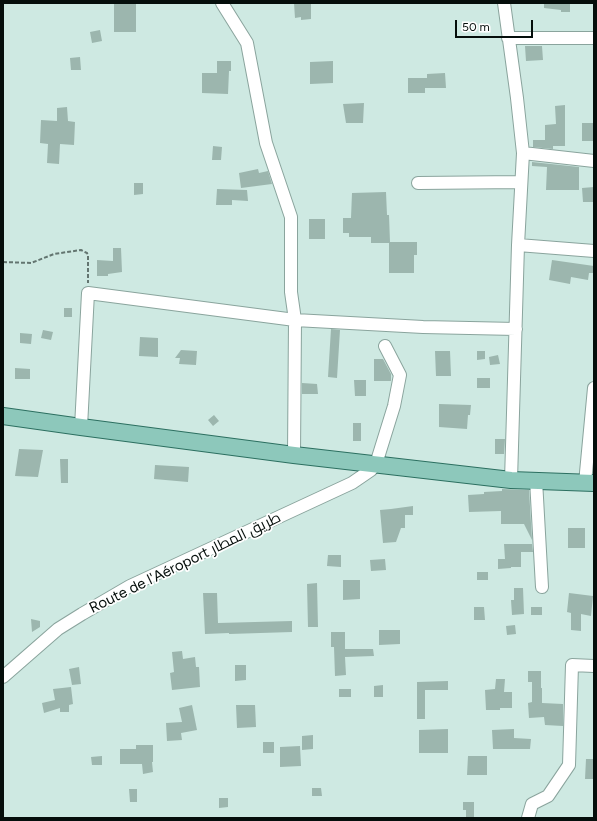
<!DOCTYPE html>
<meta charset="utf-8">
<style>
body{margin:0}
#map{position:relative;width:597px;height:821px;overflow:hidden;background:#cee9e2;font-family:Figtree,sans-serif}
canvas{display:block}
.frame{position:absolute;inset:0;border:4px solid #050e0b;pointer-events:none}
.scale{position:absolute;left:455px;top:20px;width:78px;height:18px;box-sizing:border-box;border:2px solid #050e0b;border-top:0;padding-left:5px;font-size:12px;line-height:14px;white-space:nowrap;color:#050e0b;-webkit-text-stroke:3px #fff;paint-order:stroke}
</style>
<div id="map">
<canvas width="597" height="821"></canvas>
<div class="frame"></div>
<div class="scale">50 m</div>
</div>
<script>
const ctx = document.querySelector('canvas').getContext('2d');
ctx.lineJoin = 'round';
function fill(path, color) { ctx.fillStyle = color; ctx.fill(path, 'evenodd'); }
const shape = rows => new Path2D(rows.map(r => 'M' + r).join(''));
function strokePath(path, color, width, dash) { ctx.strokeStyle = color; ctx.lineWidth = width; ctx.lineCap = dash ? 'butt' : 'round'; ctx.setLineDash(dash || []); ctx.stroke(path); }
function drawText(font, color, halo, rows, align = 'center') {
  ctx.font = font + ' Figtree,Cairo,sans-serif'; ctx.lineWidth = 3.5; ctx.setLineDash([]); ctx.textBaseline = 'middle'; ctx.strokeStyle = halo; ctx.fillStyle = color; for (const [text, x, y, turn = 0] of rows) {
    ctx.save(); ctx.translate(x, y); ctx.rotate((+turn || 0) * Math.PI / 180); ctx.textAlign = isNaN(turn) ? turn : align; if (halo) ctx.strokeText(text, 0, 0); ctx.fillText(text, 0, 0); ctx.restore();
  }
}
fill(shape([
 [114,3,136,3,136,32,114,32],
 [294,3,311,3,311,19,301,20,301,17,295,18],
 [544,3,570,3,570,12,561,12,561,10,544,8],
 [100,30,102,41,92,43,90,32],
 [525,46,542,46,543,60,526,61],
 [80,57,81,70,71,70,70,58],
 [217,61,231,61,231,71,229,71,228,94,202,93,202,73,217,73],
 [333,61,333,83,310,84,310,62],
 [445,73,446,88,425,88,425,93,408,93,408,78,427,78,427,74],
 [364,103,363,123,346,123,343,104],
 [565,105,565,146,553,146,553,149,533,147,533,140,545,140,545,125,556,124,555,106],
 [67,107,68,121,75,122,74,145,60,144,59,164,47,163,48,144,40,143,41,120,57,121,57,108],
 [582,123,594,123,594,141,582,141],
 [213,146,222,147,221,160,212,160],
 [532,162,579,167,579,190,546,190,547,167,532,166],
 [258,169,259,173,268,171,272,184,241,188,239,173],
 [134,183,143,183,143,194,134,195],
 [594,187,594,202,583,202,582,188],
 [217,189,247,190,248,201,232,200,232,205,216,205],
 [386,192,387,215,389,215,390,242,417,242,417,255,414,255,414,273,389,273,389,243,371,243,371,237,349,237,349,233,343,233,343,218,351,218,352,193],
 [309,219,325,219,325,239,309,239],
 [113,248,121,248,122,272,108,274,108,276,97,276,97,260,113,261],
 [552,260,594,266,594,273,589,273,588,280,571,277,570,284,549,280],
 [64,308,72,308,72,317,64,317],
 [331,329,340,330,337,378,328,377],
 [43,330,53,332,51,340,41,338],
 [20,333,32,334,31,344,20,343],
 [140,337,158,338,158,357,139,356],
 [181,350,197,351,196,365,179,364,180,358,175,358],
 [435,351,450,351,451,376,436,376],
 [477,351,485,351,485,359,477,360],
 [498,355,500,364,490,365,489,357],
 [374,359,383,359,391,374,391,381,374,381],
 [15,368,30,369,30,379,15,379],
 [477,378,490,378,490,388,477,388],
 [354,380,366,380,366,396,355,396],
 [302,383,317,384,318,394,302,394],
 [439,404,471,405,470,415,468,415,467,429,439,427],
 [214,415,219,421,213,426,208,420],
 [353,423,361,423,361,441,353,441],
 [495,439,505,439,504,454,495,454],
 [19,449,43,450,38,477,15,476],
 [60,459,68,459,68,483,61,483],
 [155,465,189,467,188,482,154,479],
 [502,489,529,490,532,540,524,524,501,524,501,511,469,512,468,495,484,494,484,492,502,491],
 [413,506,413,515,405,515,405,528,401,528,396,542,383,543,380,510,391,509],
 [568,528,585,528,585,548,568,548],
 [504,544,532,544,533,552,521,552,521,567,511,567,511,568,498,569,498,559,505,559],
 [328,555,341,555,341,567,327,566],
 [385,559,386,570,371,571,370,560],
 [477,572,488,572,488,580,477,580],
 [343,580,360,580,360,599,343,600],
 [317,583,318,627,308,627,307,584],
 [514,588,523,588,524,614,512,615,511,600,514,600],
 [203,593,217,593,218,623,292,621,292,632,229,634,229,633,205,634],
 [569,593,593,596,591,616,581,614,581,631,571,630,571,613,567,612],
 [474,607,484,607,485,620,474,620],
 [531,607,542,607,542,615,531,615],
 [31,619,40,621,40,627,32,632],
 [515,625,516,634,507,635,506,626],
 [379,630,400,630,400,644,379,645],
 [331,632,345,632,345,649,373,649,374,656,345,657,346,675,335,676,334,647,331,647],
 [182,651,183,659,195,657,196,667,199,667,200,687,172,690,170,673,174,672,172,652],
 [235,665,246,665,246,680,235,681],
 [79,667,81,684,72,685,69,669],
 [528,671,541,671,541,688,542,688,542,703,563,704,563,726,545,725,544,717,529,718,528,703,532,702,532,682,528,682],
 [496,679,505,679,504,692,512,692,512,708,500,708,500,710,486,710,485,690,495,689],
 [448,681,448,690,425,690,425,719,417,719,417,682],
 [383,685,383,697,374,697,374,686],
 [71,687,73,704,69,705,69,712,60,712,60,708,44,713,42,703,55,700,53,689],
 [339,689,351,689,351,697,339,697],
 [192,705,197,730,181,733,182,740,167,741,166,723,182,722,179,708],
 [236,705,255,705,256,727,237,728],
 [448,729,448,753,419,753,419,730],
 [514,729,514,738,531,739,530,749,493,749,492,730],
 [313,735,313,749,302,750,302,736],
 [263,742,274,742,274,753,263,753],
 [136,745,153,745,153,762,152,762,153,772,143,774,142,764,120,764,120,749,136,749],
 [300,746,301,766,280,767,280,747],
 [102,756,102,765,92,765,91,757],
 [468,756,487,756,487,775,467,775],
 [586,759,594,759,594,779,585,779],
 [312,788,321,788,322,796,312,796],
 [129,789,137,789,137,802,130,802],
 [219,798,228,798,228,807,219,808],
 [463,802,474,802,474,818,466,818,466,810,463,810]
]), '#9cb6ae');
const minor = shape([
 [222,3,247,43,266,143,291,217,291,292,295,320,294,455],
 [504,3,517,98,523,153,518,245,511,480],
 [508,38,594,38],
 [523,153,594,161],
 [418,183,521,182],
 [518,245,594,251],
 [81,427,88,293,295,320,423,327,516,329],
 [536,480,542,587],
 [585,483,594,388],
 [3,677,58,629,82,614,130,586,352,483,371,470,376,464,394,406,400,375,385,346],
 [528,818,532,804,548,796,569,765,572,665,594,666]
]);
const major = shape([
 [3,416,81,427,294,455,511,480,594,483]
]);
strokePath(minor, '#8aa49d', 14);
strokePath(major, '#2c6f60', 18);
strokePath(shape([
 [3,262,31,263,54,254,81,250,87,253,88,256,88,283]
]), '#637570', 2, [4, 2]);
strokePath(minor, '#fff', 12);
strokePath(major, '#8dc8bb', 16);
drawText('15px', '#050e0b', '#fff', [
 ["Route de l'Aéroport طريق المطار",185,563,-26]
]);
</script>
